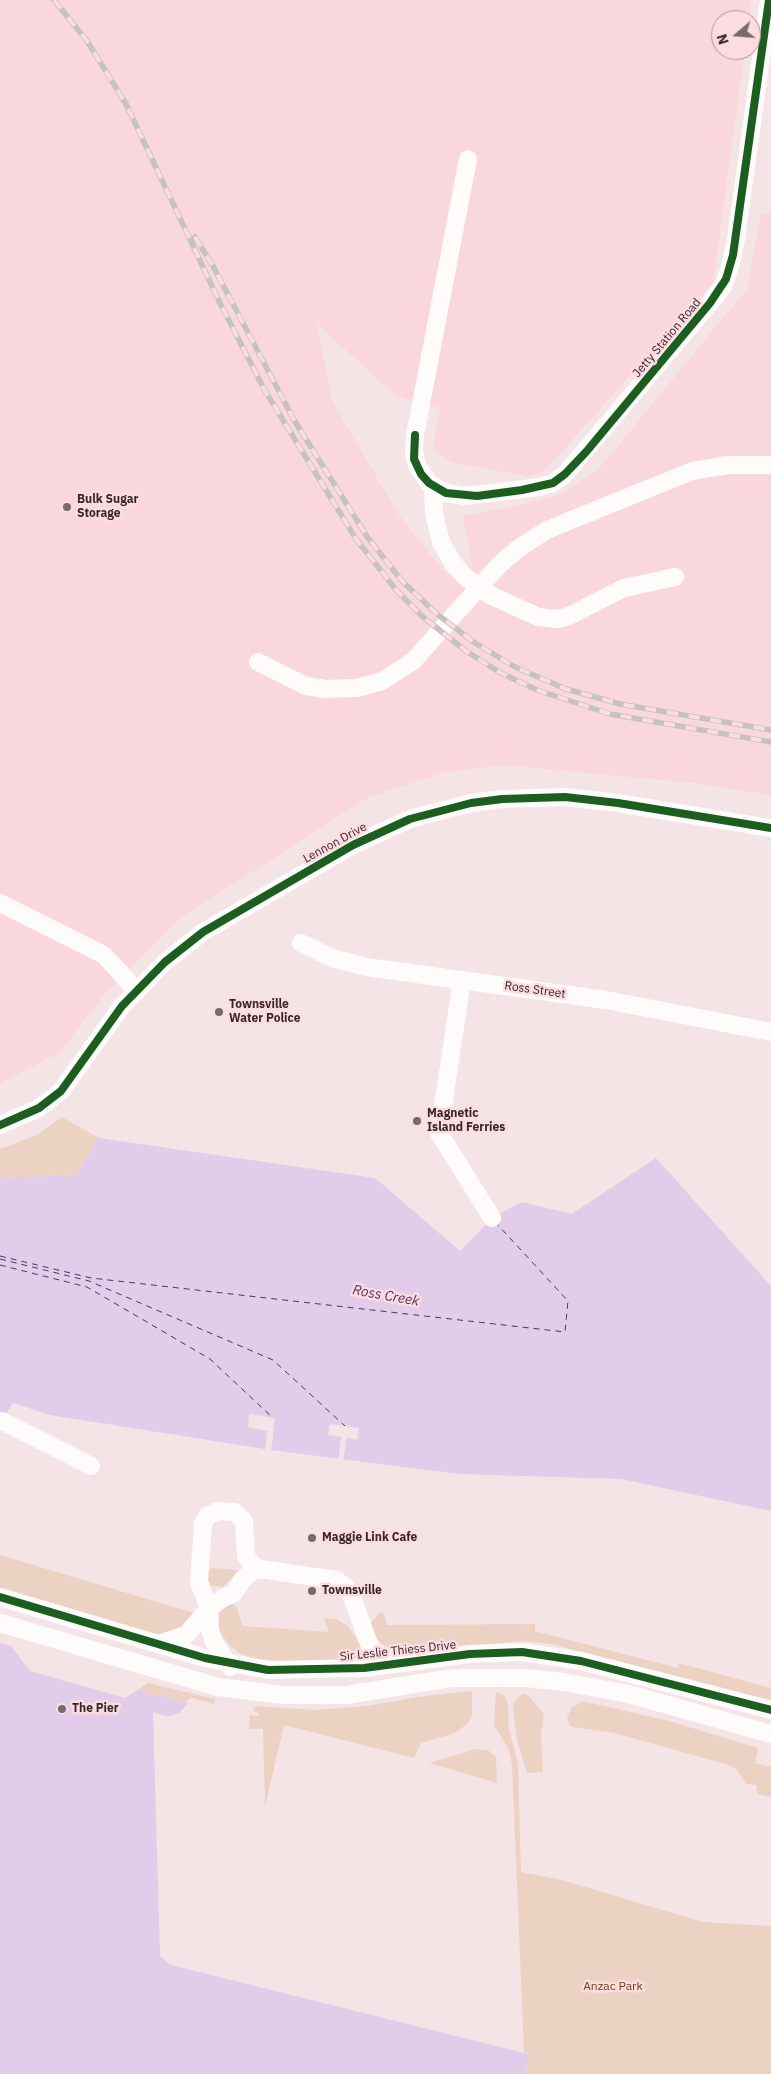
<!DOCTYPE html>
<style>
body{margin:0}
#map{position:relative;width:771px;height:2074px;overflow:hidden;background:#f5e4e6;font-family:"IBM Plex Sans",sans-serif}
canvas{display:block}
.north{position:absolute;left:711px;top:10px;width:50px;height:50px;box-sizing:border-box;background:#fddce1;border:1px solid #ad9498;border-radius:50%;rotate:252deg;font-size:14px;font-weight:700;line-height:20px;text-align:center;color:#36272a}
.north::after{content:'';display:block;margin:auto;width:18px;height:22px;background:#79696c;clip-path:polygon(50% 0,100% 100%,50% 72%,0 100%)}
</style>
<div id="map">
<canvas width="771" height="2074"></canvas>
<div class="north">N</div>
</div>
<script>
const ctx = document.querySelector('canvas').getContext('2d');
ctx.lineJoin = 'round';
function fill(path, color) { ctx.fillStyle = color; ctx.fill(path, 'evenodd'); }
const shape = rows => new Path2D(rows.map(r => 'M' + r).join(''));
function strokePath(path, color, width, dash) { ctx.strokeStyle = color; ctx.lineWidth = width; ctx.lineCap = dash ? 'butt' : 'round'; ctx.setLineDash(dash || []); ctx.stroke(path); }
function drawText(font, color, halo, rows, align = 'center') {
  ctx.font = font + ' "IBM Plex Sans",sans-serif'; ctx.lineWidth = 5; ctx.setLineDash([]); ctx.textBaseline = 'middle'; ctx.strokeStyle = halo; ctx.fillStyle = color; for (const [text, x, y, turn = 0] of rows) {
    ctx.save(); ctx.translate(x, y); ctx.rotate((+turn || 0) * Math.PI / 180); ctx.textAlign = isNaN(turn) ? turn : align; if (halo) ctx.strokeText(text, 0, 0); ctx.fillText(text, 0, 0); ctx.restore();
  }
}
fill(shape([
 [0,0,751,0,749,20,721,20,721,50,745,50,713,283,550,465,537,475,525,476,452,462,433,449,440,408,415,403,395,395,317,324,332,401,397,512,447,576,472,565,463,516,522,505,563,493,598,470,747,289,761,213,771,214,771,795,694,783,502,765,446,772,369,797,183,916,105,994,59,1053,0,1083]
]), '#f9d7dd');
fill(shape([
 [62,1117,99,1138,76,1175,0,1178,0,1149,37,1135],
 [0,1555,194,1613,184,1631,161,1637,0,1589],
 [212,1568,239,1570,223,1587,206,1585,208,1571],
 [231,1604,236,1606,243,1626,329,1632,324,1618,337,1619,349,1627,369,1659,310,1664,258,1659,243,1655,229,1645,217,1627,219,1610],
 [380,1613,384,1613,387,1625,535,1624,535,1631,678,1668,679,1663,771,1688,771,1700,551,1644,521,1641,394,1653,380,1645,371,1630,371,1623],
 [148,1683,215,1699,214,1704,192,1698,185,1702,159,1695,153,1697,139,1689],
 [472,1691,472,1715,468,1723,455,1733,421,1743,414,1758,284,1725,265,1807,263,1729,249,1729,250,1715,259,1716,259,1713,253,1711,255,1706,315,1710,367,1706,417,1697],
 [496,1692,504,1695,508,1703,509,1730,518,1764,521,1872,562,1880,703,1922,771,1926,771,2074,526,2074,528,2054,524,2053,512,1765,509,1750,494,1725],
 [522,1694,527,1694,544,1714,541,1735,543,1772,527,1773,517,1740,513,1709,514,1702],
 [582,1701,669,1721,758,1748,755,1763,771,1767,771,1797,757,1794,756,1785,746,1784,737,1770,729,1765,614,1733,571,1727,567,1718,571,1708],
 [476,1749,488,1750,496,1757,497,1783,429,1763]
]), '#ecd2c3');
fill(shape([
 [99,1138,375,1178,460,1251,492,1218,522,1202,572,1214,656,1158,771,1286,771,1511,621,1479,459,1474,271,1450,50,1415,13,1403,0,1424,0,1178,76,1175],
 [0,1643,11,1646,30,1671,125,1698,139,1689,153,1696,159,1695,188,1703,179,1713,171,1716,164,1716,153,1712,160,1956,171,1965,528,2054,526,2074,0,2074]
]), '#e1cce9');
fill(shape([
 [249,1414,275,1418,271,1452,265,1451,267,1431,248,1427],
 [330,1424,359,1428,357,1440,347,1438,343,1461,338,1461,341,1437,328,1435]
]), '#f5e4e6');
strokePath(shape([
 [0,1256,91,1278,565,1332,568,1301,497,1224],
 [0,1259,89,1281,273,1360,345,1426],
 [0,1265,87,1287,210,1359,273,1418]
]), '#513265', 1, [6, 5]);
strokePath(shape([
 [468,159,415,435,414,452,417,466,429,483,446,493,465,496,540,487,553,483,565,474,710,303,723,286,730,267,736,239,769,0],
 [433,486,434,514,441,542,453,563,463,575,488,594,538,617,558,619,569,616,624,588,675,577],
 [258,662,306,686,325,689,357,688,382,681,413,661,500,564,519,548,547,530,692,471,728,465,771,465],
 [0,903,104,955,137,991],
 [301,943,332,958,366,967,606,1000,771,1032],
 [462,980,439,1133,492,1218],
 [0,1125,39,1108,61,1091,122,1006,165,962,203,932,353,845,410,819,471,803,502,799,565,797,618,803,771,828],
 [2,1421,91,1466],
 [0,1597,205,1658,268,1670,364,1668,470,1654,522,1652,581,1661,771,1710],
 [0,1623,218,1687,282,1695,346,1695,452,1678,526,1678,564,1682,629,1694,771,1734],
 [158,1644,186,1635,209,1608,223,1598,234,1593,243,1579,253,1571,260,1569],
 [230,1667,214,1642,210,1630,209,1608,199,1582,203,1523,207,1516,218,1511,235,1512,244,1521,246,1556,253,1566,260,1569,336,1580,345,1586,352,1597,369,1644,376,1652,398,1663]
]), '#fefbfb', 18);
const rail = shape([
 [54,0,87,41,126,104,220,303,264,389,356,539,397,591,423,617,466,651,499,672,537,690,610,714,771,742],
 [195,237,213,266,294,420,368,538,402,581,437,614,475,643,515,667,566,689,620,704,771,730]
]);
strokePath(rail, '#c6c2c2', 5.5);
strokePath(rail, '#fddce1', 4, [11]);
strokePath(shape([
 [415,435,414,459,421,474,429,483,446,493,477,496,522,490,553,483,565,474,586,452,710,303,726,279,733,255,769,0],
 [0,1125,39,1108,61,1091,122,1006,165,962,203,932,353,845,410,819,471,803,502,799,565,797,618,803,771,828],
 [0,1597,205,1658,268,1670,364,1668,470,1654,522,1652,581,1661,771,1710]
]), '#1b5e20', 8);
for (const [x, y, r, color] of [
 [67,507,5,"#79696c"],
 [219,1012,5,"#79696c"],
 [417,1121,5,"#79696c"],
 [312,1538,5,"#79696c"],
 [312,1591,5,"#79696c"],
 [62,1709,5,"#79696c"]
]) { const dot = new Path2D(); dot.arc(x, y, r, 0, 2 * Math.PI); ctx.fillStyle = color; ctx.fill(dot); strokePath(dot, '#fddce1', 2); }
drawText('12px', '#36272a', '#fddce1', [
 ["Jetty Station Road",667,338,-50],
 ["Lennon Drive",335,843,-29],
 ["Ross Street",535,990,8],
 ["Sir Leslie Thiess Drive",398,1651,-6]
]);
drawText('bold 12px', '#36272a', '#fddce1', [
 ["Bulk Sugar",77,500],
 ["Storage",77,514],
 ["Townsville",229,1005],
 ["Water Police",229,1019],
 ["Magnetic",427,1114],
 ["Island Ferries",427,1128],
 ["Maggie Link Cafe",322,1538],
 ["Townsville",322,1591],
 ["The Pier",72,1709]
], 'left');
drawText('12px', '#71420d', '#fddce1', [
 ["Anzac Park",613,1987]
]);
drawText('italic 14px', '#513265', '#fddce1', [
 ["Ross Creek",386,1296,10]
]);
</script>
